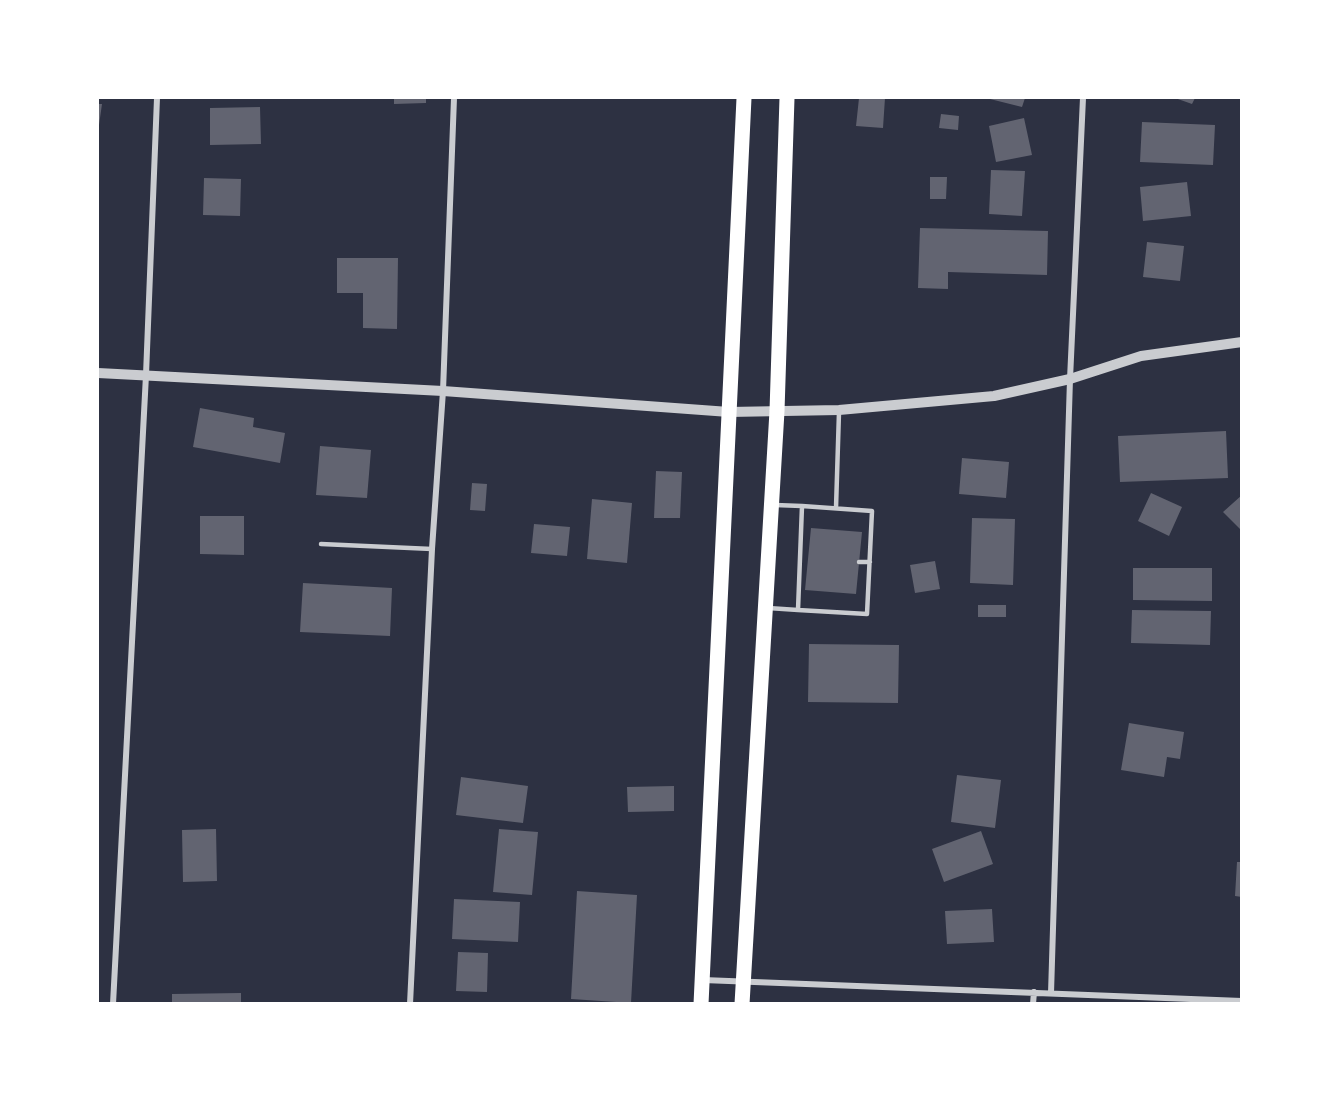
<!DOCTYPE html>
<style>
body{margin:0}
#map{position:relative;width:1339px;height:1101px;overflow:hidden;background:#2d3142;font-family:"Asap Condensed",sans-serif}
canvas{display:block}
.frame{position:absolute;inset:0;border:99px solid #fff;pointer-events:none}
</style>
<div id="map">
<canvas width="1339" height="1101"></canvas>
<div class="frame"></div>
</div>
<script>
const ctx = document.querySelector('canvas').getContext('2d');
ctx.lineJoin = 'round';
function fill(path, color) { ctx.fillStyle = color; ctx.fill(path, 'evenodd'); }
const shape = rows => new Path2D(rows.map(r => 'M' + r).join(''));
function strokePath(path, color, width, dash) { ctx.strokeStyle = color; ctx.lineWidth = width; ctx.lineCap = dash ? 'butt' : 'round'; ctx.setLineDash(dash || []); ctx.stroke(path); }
fill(shape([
 [394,98,426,98,426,103,394,104],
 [859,98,885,98,883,128,856,126],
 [986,98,1025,98,1022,107],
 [1175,98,1195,98,1192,104],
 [98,104,102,104,99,125,98,125],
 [260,107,261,144,210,145,210,108],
 [941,114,959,116,958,130,939,128],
 [1024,118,1032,155,996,162,989,126],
 [1142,122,1215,125,1213,165,1140,162],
 [991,170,1025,171,1022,216,989,214],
 [930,177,947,177,946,199,930,199],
 [204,178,241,179,240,216,203,215],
 [1187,182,1191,216,1143,221,1140,187],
 [920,228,1048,231,1047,275,948,272,948,289,918,288],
 [1147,242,1184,246,1180,281,1143,277],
 [337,258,398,258,397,329,363,328,363,293,337,293],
 [200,408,254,418,253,427,285,433,280,463,193,447],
 [1226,431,1228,478,1120,482,1118,436],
 [320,446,371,450,367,498,316,495],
 [962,458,1009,462,1006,498,959,494],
 [656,471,682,472,680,518,654,518],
 [472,483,487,484,485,511,470,510],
 [1151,493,1182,507,1169,536,1138,521],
 [1242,495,1242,531,1223,512],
 [592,499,632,503,627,563,587,559],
 [200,516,244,516,244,555,200,554],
 [972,518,1015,519,1013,585,970,583],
 [534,524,570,527,567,556,531,553],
 [811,528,862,532,856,594,805,590],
 [935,561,940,589,915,593,910,565],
 [1133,568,1212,568,1212,601,1133,600],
 [303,583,392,588,390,636,300,632],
 [978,605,1006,605,1006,617,978,617],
 [1132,610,1211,611,1210,645,1131,643],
 [809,644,899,645,898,703,808,702],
 [1129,723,1184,732,1180,759,1167,757,1164,777,1121,770],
 [957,775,1001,780,995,828,951,822],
 [461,777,528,786,523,823,456,815],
 [674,786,674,811,628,812,627,787],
 [216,829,217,881,183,882,182,830],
 [499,829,538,832,532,895,493,892],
 [981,831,993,864,944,882,932,849],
 [1237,862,1242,862,1242,897,1235,896],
 [577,891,637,895,631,1003,571,999],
 [454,899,520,902,518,942,452,939],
 [992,909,994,942,947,944,945,911],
 [458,952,488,953,487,992,456,991],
 [241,993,241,1004,172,1004,172,994]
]), '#626471');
strokePath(shape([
 [775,505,802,506],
 [836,508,839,412],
 [321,544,432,549],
 [859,562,870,562],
 [768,608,798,610,867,614,872,511,802,506,798,610]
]), '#caccd0', 4.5);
strokePath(shape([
 [703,980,1242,1001],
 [1051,993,1070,379,1083,98],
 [113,1004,146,375,157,98],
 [410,1004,432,549,443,391,454,98],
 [1033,1004,1034,992]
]), '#caccd0', 6);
strokePath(shape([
 [98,373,443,391,729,412,839,410,994,396,1070,379,1141,356,1242,342]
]), '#caccd0', 10);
strokePath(shape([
 [701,1004,744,98],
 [742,1004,777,411,787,98]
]), '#fff', 15);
</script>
